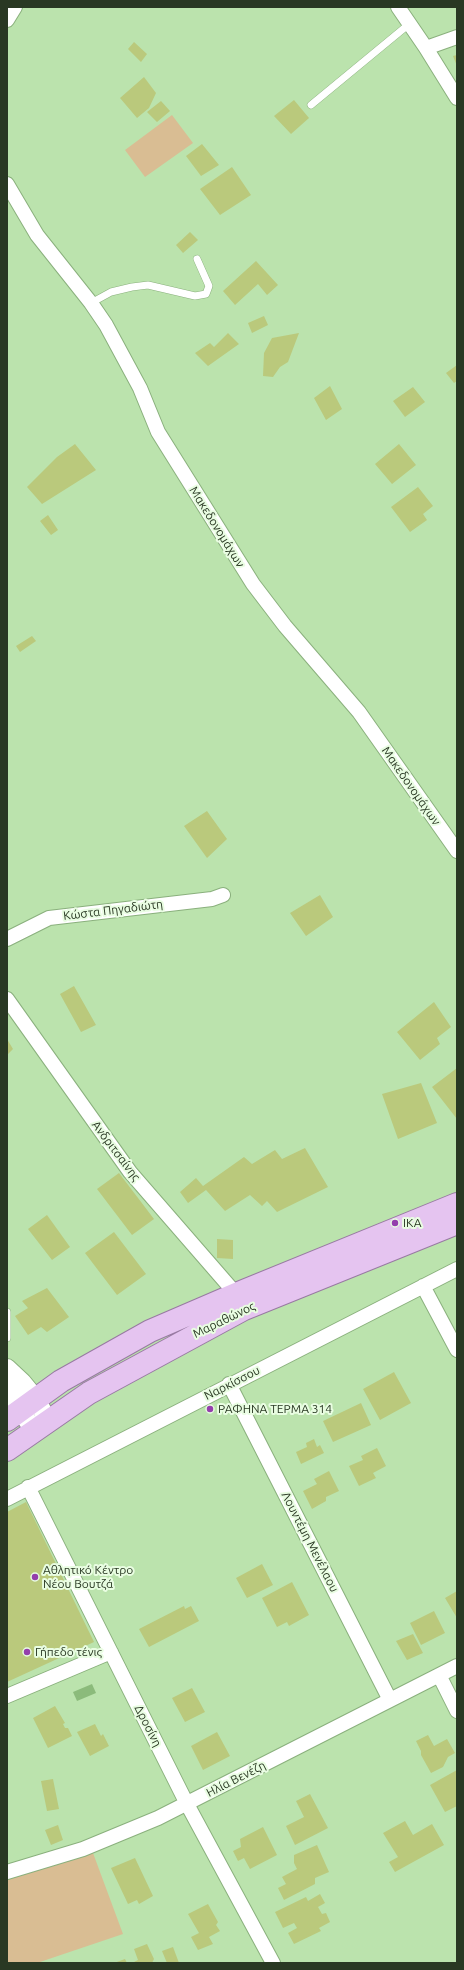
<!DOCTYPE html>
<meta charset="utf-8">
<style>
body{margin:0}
#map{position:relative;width:464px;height:1970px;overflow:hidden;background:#bbe3ad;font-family:Ubuntu,sans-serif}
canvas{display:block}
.frame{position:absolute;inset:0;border:8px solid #293823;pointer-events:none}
</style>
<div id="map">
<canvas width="464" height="1970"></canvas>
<div class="frame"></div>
</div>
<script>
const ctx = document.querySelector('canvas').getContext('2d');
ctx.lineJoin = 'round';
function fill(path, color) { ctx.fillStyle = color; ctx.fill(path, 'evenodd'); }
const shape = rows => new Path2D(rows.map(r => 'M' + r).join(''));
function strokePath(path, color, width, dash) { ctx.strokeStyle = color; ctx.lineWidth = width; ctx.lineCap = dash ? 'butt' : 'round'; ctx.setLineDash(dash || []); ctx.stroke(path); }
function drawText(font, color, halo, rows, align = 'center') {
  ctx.font = font + ' Ubuntu,sans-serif'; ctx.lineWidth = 4; ctx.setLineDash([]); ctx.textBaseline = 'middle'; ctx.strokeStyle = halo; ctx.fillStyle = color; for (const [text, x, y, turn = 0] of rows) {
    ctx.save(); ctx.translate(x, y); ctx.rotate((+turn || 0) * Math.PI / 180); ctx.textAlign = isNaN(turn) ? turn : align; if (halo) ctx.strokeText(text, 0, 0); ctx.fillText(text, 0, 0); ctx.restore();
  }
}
fill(shape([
 [172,115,193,143,145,177,125,150],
 [93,1853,123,1934,37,1963,7,1963,7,1878]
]), '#d9bd93');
fill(shape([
 [92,1684,96,1693,77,1701,73,1692]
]), '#8bbb7b');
fill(shape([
 [134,42,147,54,141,62,128,49],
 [457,55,457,66,453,56],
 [144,77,156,93,149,108,137,118,120,98],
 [294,100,309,118,291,134,274,116],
 [161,101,170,111,157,122,147,112],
 [202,144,219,165,201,176,186,156],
 [232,167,251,195,220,215,200,189],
 [190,232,198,240,183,253,176,245],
 [256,261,278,285,267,295,258,284,235,305,223,291],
 [264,316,268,325,252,333,248,323],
 [228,333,239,344,208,366,195,353,210,343,214,347],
 [299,333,288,362,280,367,273,377,263,376,264,353,272,338],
 [457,365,457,381,454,383,446,373],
 [330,386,342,409,326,420,314,398],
 [413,387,425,402,405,417,393,401],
 [75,444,96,470,42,504,27,487,57,457],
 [399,444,416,465,392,484,375,464],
 [418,487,433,506,423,514,427,520,410,532,391,507],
 [48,515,58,530,51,535,40,521],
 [32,636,36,641,20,652,16,646],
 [207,811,227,839,207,858,184,826],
 [320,895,333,917,306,936,290,913],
 [74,986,96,1025,81,1032,60,994],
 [434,1002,451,1027,437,1038,440,1044,420,1060,397,1032],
 [7,1039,13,1049,7,1055],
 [457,1068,457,1119,432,1087],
 [421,1083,437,1123,398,1139,382,1094],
 [305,1148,328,1187,277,1212,267,1201,262,1206,250,1195,225,1211,206,1190,188,1203,180,1192,196,1178,203,1186,244,1157,252,1164,275,1150,282,1159],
 [119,1173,154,1219,132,1235,97,1189],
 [47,1215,70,1247,52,1260,28,1229],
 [114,1232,146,1274,117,1295,85,1253],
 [217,1239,233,1240,233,1259,217,1258],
 [47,1288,69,1317,47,1332,41,1327,28,1335,15,1316,28,1308,22,1301],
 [394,1372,411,1403,380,1420,363,1389],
 [361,1403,371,1425,333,1442,323,1421],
 [314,1439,317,1447,320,1445,324,1453,301,1464,296,1452,307,1447,306,1443],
 [377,1448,386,1466,373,1473,376,1478,359,1486,349,1466,363,1460,361,1456],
 [329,1471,339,1491,326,1497,326,1501,312,1509,303,1491,317,1484,314,1479],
 [26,1502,94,1642,7,1682,7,1512],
 [262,1564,273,1585,247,1598,236,1578],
 [292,1582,309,1615,289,1626,287,1622,277,1627,262,1598],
 [457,1591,457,1618,445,1598],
 [184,1606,185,1609,191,1606,199,1621,149,1647,139,1629],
 [434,1611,445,1633,421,1645,410,1623],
 [413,1634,423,1653,407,1660,396,1641],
 [192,1688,205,1712,185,1722,172,1698],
 [55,1706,65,1723,63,1724,65,1728,68,1728,72,1736,48,1748,33,1718],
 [95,1724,101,1736,103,1734,109,1746,90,1756,77,1732],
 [217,1732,230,1756,203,1770,191,1746],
 [428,1735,434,1746,447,1739,455,1753,448,1757,443,1767,431,1773,421,1755,421,1751,416,1741],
 [457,1770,457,1806,445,1812,430,1785],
 [53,1779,59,1809,47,1811,41,1781],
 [310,1794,328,1828,295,1845,286,1826,304,1817,296,1801],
 [405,1821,413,1835,432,1824,444,1845,395,1872,389,1862,398,1857,383,1833],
 [58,1825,63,1840,51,1845,45,1830],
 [263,1827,277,1855,250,1869,244,1858,238,1861,233,1851,241,1847,240,1839],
 [317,1845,329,1872,315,1878,315,1884,284,1900,278,1888,286,1884,282,1877,297,1869,294,1863,294,1855],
 [135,1858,153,1896,139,1904,137,1900,128,1904,111,1868],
 [320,1894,325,1903,318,1907,322,1914,326,1913,330,1922,319,1928,321,1931,294,1944,288,1933,297,1928,294,1923,283,1928,275,1912,306,1897,308,1901],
 [208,1904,218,1922,216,1925,220,1931,209,1937,213,1944,198,1950,191,1937,199,1933,188,1914],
 [147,1944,154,1959,152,1963,132,1963,138,1960,134,1949],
 [173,1947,179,1963,167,1963,162,1951],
 [125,1959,127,1963,114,1963]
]), '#bac97c');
const service = shape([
 [311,105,408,25],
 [91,303,111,292,132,287,148,285,195,296,206,294,209,286,197,259],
 [7,1312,7,1338]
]);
const minor = shape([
 [398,7,426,48,457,98],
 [7,20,15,7],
 [426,48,457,37],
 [7,184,37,235,91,303,106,325,140,388,158,432,253,584,285,626,359,712,457,851],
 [7,939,49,918,212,899,223,895],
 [7,999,130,1172,236,1294],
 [423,1286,457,1350],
 [229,1384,390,1700],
 [28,1487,187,1804,273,1963],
 [7,1499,457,1269],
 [439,1675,457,1711],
 [7,1696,111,1652],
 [7,1872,83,1849,158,1818,457,1666]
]);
const tertiary = shape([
 [7,1368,22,1382,36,1399,48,1421],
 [7,1389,34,1431]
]);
const primary = shape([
 [7,1420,61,1381,150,1331,236,1294,457,1204],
 [7,1450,89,1393,244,1309,457,1223]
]);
strokePath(service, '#8ab07d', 8);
strokePath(minor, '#8ab07d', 16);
strokePath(tertiary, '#8ab07d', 20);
strokePath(primary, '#987aa2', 24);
strokePath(service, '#fff', 7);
strokePath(minor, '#fff', 14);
strokePath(tertiary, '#fff', 18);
strokePath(primary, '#e5c4f0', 22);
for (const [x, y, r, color] of [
 [395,1223,4,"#943fac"],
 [210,1409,4,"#943fac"],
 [35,1577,4,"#943fac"],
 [27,1652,4,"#943fac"]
]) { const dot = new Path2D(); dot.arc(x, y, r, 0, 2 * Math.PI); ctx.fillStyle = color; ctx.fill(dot); strokePath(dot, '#e9fde2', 1.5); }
drawText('12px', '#293823', '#e9fde2', [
 ["Μακεδονομάχων",217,527,58],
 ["Μακεδονομάχων",411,786,55],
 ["Κώστα Πηγαδιώτη",113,910,-7],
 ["Ανδριτσαίνης",116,1151,53],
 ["Μαραθώνος",224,1320,-26],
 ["Ναρκίσσου",232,1383,-27],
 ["Λουντέμη Μενέλαου",310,1542,63],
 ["Δροσίνη",148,1726,63],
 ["Ηλία Βενέζη",236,1779,-27]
]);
drawText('12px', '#293823', '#e9fde2', [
 ["ΙΚΑ",403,1223],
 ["ΡΑΦΗΝΑ ΤΕΡΜΑ 314",218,1409],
 ["Αθλητικό Κέντρο",43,1570],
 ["Νέου Βουτζά",43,1584],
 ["Γήπεδο τένις",35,1652]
], 'left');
</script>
